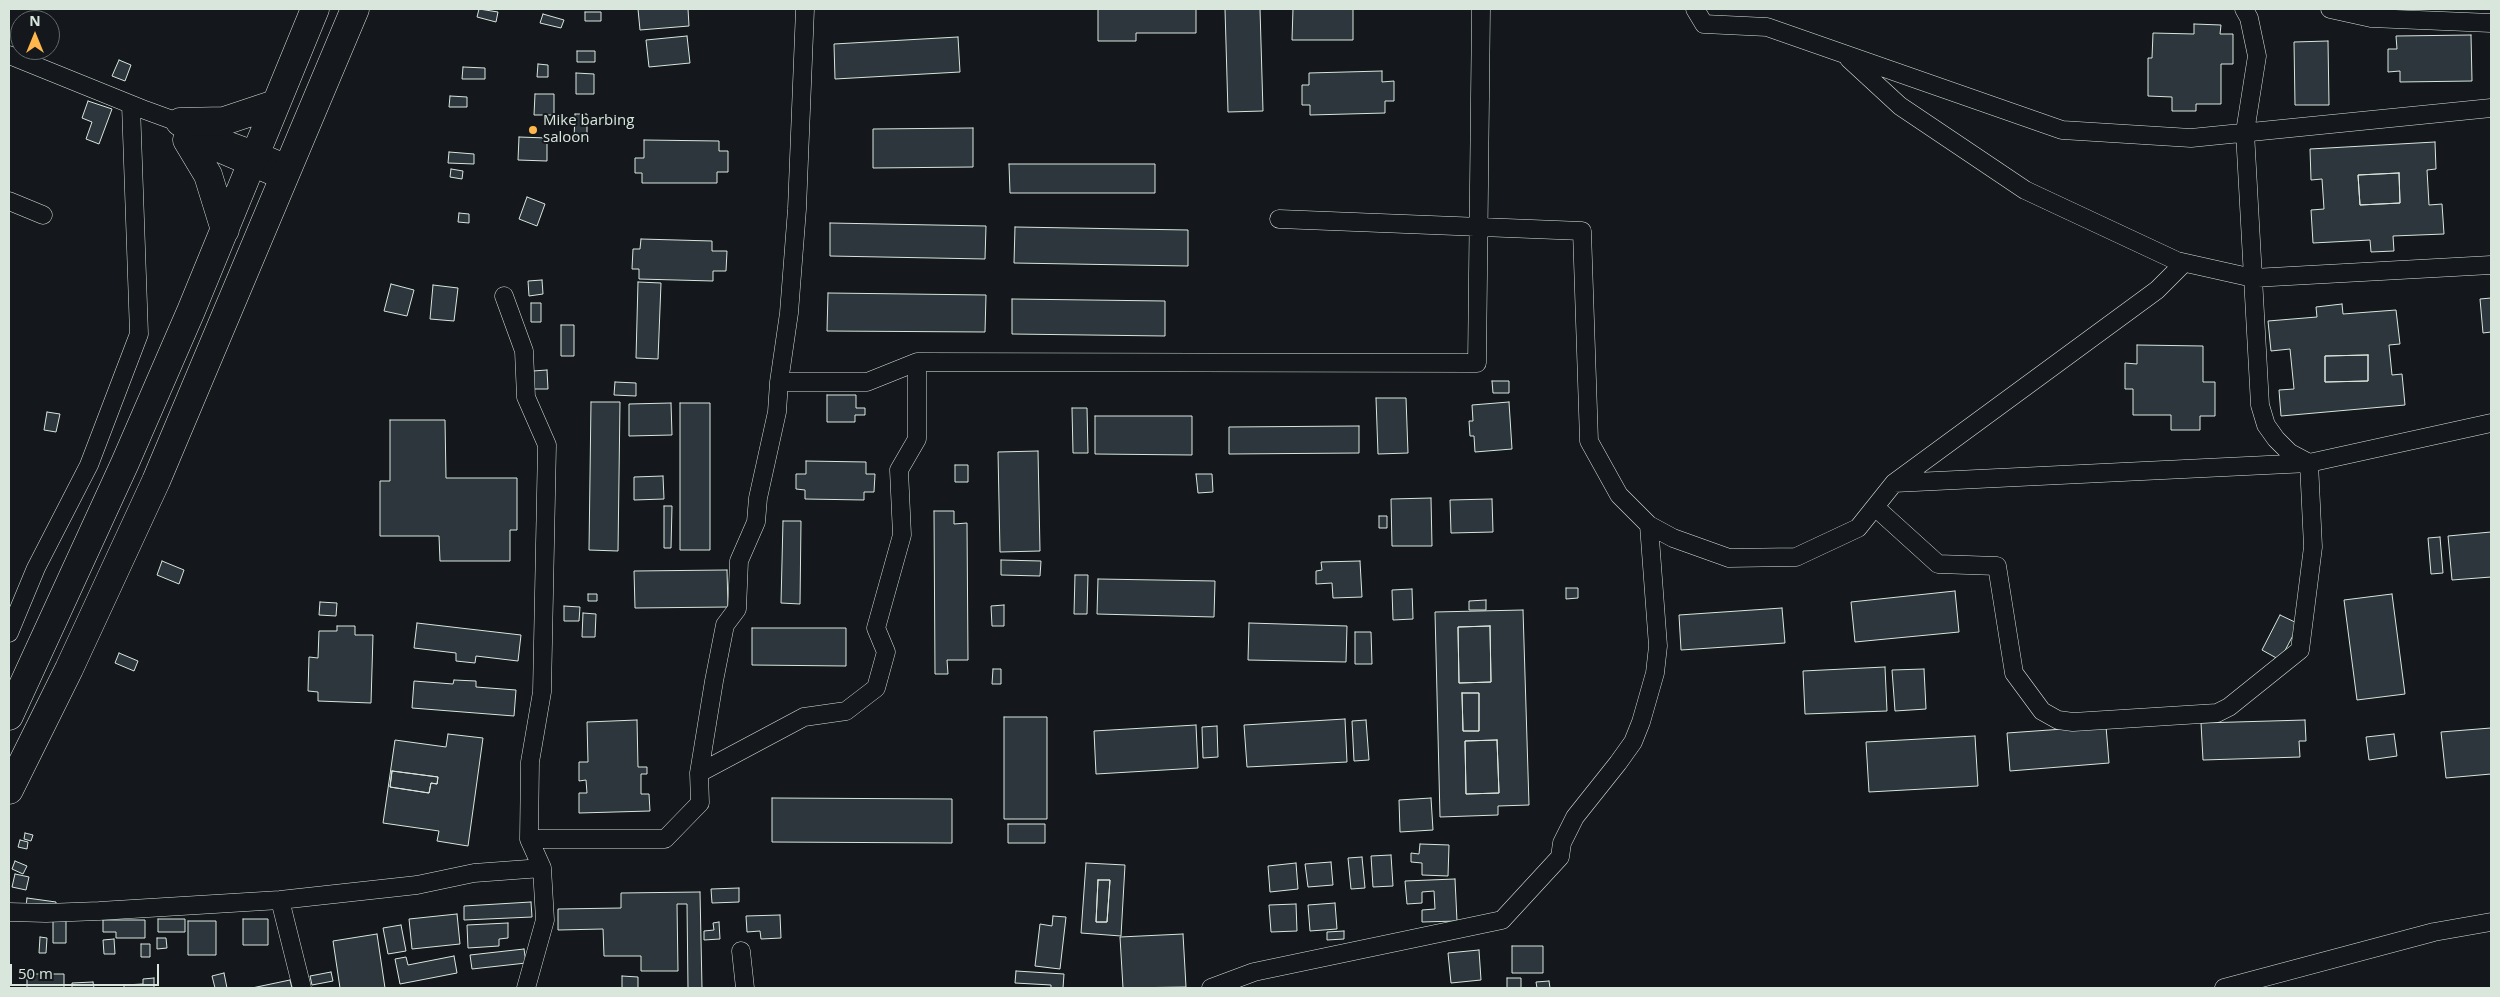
<!DOCTYPE html>
<style>
body{margin:0}
#map{position:relative;width:2500px;height:997px;overflow:hidden;background:#14181c;font-family:"Open Sans",sans-serif}
canvas{display:block}
.frame{position:absolute;inset:0;border:10px solid #d8e6dc;pointer-events:none}
.north{position:absolute;left:10px;top:10px;width:50px;height:50px;box-sizing:border-box;background:#14181c;border:1px solid #626a69;border-radius:50%;rotate:0deg;font-size:14px;font-weight:700;line-height:20px;text-align:center;color:#d8e6dc}
.north::after{content:'';display:block;margin:auto;width:18px;height:22px;background:#ffb74d;clip-path:polygon(50% 0,100% 100%,50% 72%,0 100%)}
.scale{position:absolute;left:10px;top:964px;width:149px;height:22px;box-sizing:border-box;border:2px solid #d8e6dc;border-top:0;padding-left:6px;font-size:15px;line-height:18px;white-space:nowrap;color:#d8e6dc;-webkit-text-stroke:4px #14181c;paint-order:stroke}
</style>
<div id="map">
<canvas width="2500" height="997"></canvas>
<div class="frame"></div>
<div class="north">N</div>
<div class="scale">50 m</div>
</div>
<script>
const ctx = document.querySelector('canvas').getContext('2d');
ctx.lineJoin = 'round';
function fill(path, color) { ctx.fillStyle = color; ctx.fill(path, 'evenodd'); }
const shape = rows => new Path2D(rows.map(r => 'M' + r).join(''));
function strokePath(path, color, width, dash) { ctx.strokeStyle = color; ctx.lineWidth = width; ctx.lineCap = dash ? 'butt' : 'round'; ctx.setLineDash(dash || []); ctx.stroke(path); }
function drawText(font, color, halo, rows, align = 'center') {
  ctx.font = font + ' "Open Sans",sans-serif'; ctx.lineWidth = 4; ctx.setLineDash([]); ctx.textBaseline = 'middle'; ctx.strokeStyle = halo; ctx.fillStyle = color; for (const [text, x, y, turn = 0] of rows) {
    ctx.save(); ctx.translate(x, y); ctx.rotate((+turn || 0) * Math.PI / 180); ctx.textAlign = isNaN(turn) ? turn : align; if (halo) ctx.strokeText(text, 0, 0); ctx.fillText(text, 0, 0); ctx.restore();
  }
}
const building = shape([
 [479,9,498,12,496,22,477,17,479,9],
 [638,9,688,9,689,26,640,30,638,9],
 [1098,9,1196,9,1196,33,1136,33,1136,41,1098,41,1098,9],
 [1225,9,1260,9,1263,111,1228,112,1225,9],
 [1293,9,1353,9,1353,40,1292,40,1293,9],
 [585,12,601,12,601,21,585,21,585,12],
 [543,14,564,20,561,28,540,23,543,14],
 [2194,24,2221,25,2220,34,2233,34,2233,64,2221,64,2221,104,2196,104,2196,111,2172,111,2172,97,2148,96,2148,58,2152,58,2153,33,2194,34,2194,24],
 [2471,35,2472,81,2400,82,2400,71,2388,72,2388,49,2397,49,2396,36,2471,35],
 [687,36,690,63,649,67,646,40,687,36],
 [958,37,960,72,835,79,834,44,958,37],
 [2328,41,2329,105,2295,105,2294,42,2328,41],
 [577,51,595,51,595,62,577,62,577,51],
 [119,60,131,65,125,81,112,76,119,60],
 [538,64,548,65,548,77,537,77,538,64],
 [463,67,485,68,485,79,462,79,463,67],
 [1382,71,1382,82,1394,81,1394,101,1385,101,1385,113,1310,115,1310,105,1302,105,1302,85,1309,85,1309,73,1382,71],
 [576,73,594,74,594,94,576,94,576,73],
 [535,94,554,94,554,115,534,115,535,94],
 [450,96,467,97,467,107,449,107,450,96],
 [88,101,112,109,99,144,86,139,92,122,82,118,88,101],
 [575,114,587,114,587,139,574,139,575,114],
 [973,128,973,167,873,168,873,129,973,128],
 [519,137,547,138,547,161,518,160,519,137],
 [644,140,719,141,719,151,728,151,728,172,717,172,717,183,642,183,642,173,635,173,635,158,644,158,644,140],
 [2435,142,2436,169,2427,170,2429,205,2442,204,2444,234,2393,236,2394,251,2371,252,2370,240,2313,243,2311,210,2324,209,2322,179,2311,180,2310,149,2435,142],
 [2399,173,2400,203,2360,205,2358,175,2399,173],
 [449,152,474,154,474,164,448,163,449,152],
 [1009,164,1155,164,1155,193,1010,193,1009,164],
 [451,169,463,171,462,179,450,177,451,169],
 [2399,173,2400,203,2360,205,2358,175,2399,173],
 [527,197,545,204,537,226,519,219,527,197],
 [459,213,469,214,469,223,458,222,459,213],
 [830,223,986,226,985,259,830,256,830,223],
 [1015,227,1188,230,1188,266,1014,263,1015,227],
 [641,239,712,241,712,251,727,251,726,271,713,271,713,281,639,279,639,269,632,269,633,249,640,249,641,239],
 [542,280,543,294,529,296,528,281,542,280],
 [638,282,661,283,658,359,636,358,638,282],
 [391,284,414,290,407,316,384,311,391,284],
 [433,285,458,288,454,321,430,319,433,285],
 [828,293,986,295,985,332,827,331,828,293],
 [2491,298,2491,332,2483,333,2480,299,2491,298],
 [1012,299,1165,301,1165,336,1012,334,1012,299],
 [531,303,541,303,541,322,531,322,531,303],
 [2342,304,2343,314,2396,310,2400,344,2389,345,2392,375,2402,374,2405,405,2281,416,2279,390,2294,389,2290,349,2271,351,2268,321,2317,317,2316,307,2342,304],
 [2368,355,2368,381,2325,382,2325,356,2368,355],
 [561,325,574,325,574,356,561,356,561,325],
 [2137,345,2203,346,2203,382,2215,382,2215,416,2200,416,2200,430,2171,430,2171,415,2133,415,2133,389,2125,389,2125,363,2137,364,2137,345],
 [2368,355,2368,381,2325,382,2325,356,2368,355],
 [547,370,548,389,534,389,533,371,547,370],
 [1492,381,1509,381,1509,393,1493,393,1492,381],
 [615,382,636,383,636,396,614,395,615,382],
 [827,395,856,395,856,408,865,408,865,415,855,415,855,422,827,422,827,395],
 [1376,398,1406,398,1408,453,1378,454,1376,398],
 [591,402,620,402,618,551,589,550,591,402],
 [1509,402,1512,449,1475,452,1474,436,1470,436,1469,421,1473,421,1472,405,1509,402],
 [671,403,672,435,629,436,629,404,671,403],
 [680,403,710,403,710,550,680,550,680,403],
 [1072,408,1087,408,1088,453,1073,453,1072,408],
 [47,412,60,414,56,432,44,430,47,412],
 [1095,416,1192,416,1192,455,1095,454,1095,416],
 [390,420,445,420,446,478,517,478,517,530,510,530,510,561,440,561,439,536,380,536,380,481,390,481,390,420],
 [1359,426,1359,453,1229,454,1229,427,1359,426],
 [1038,451,1040,551,1000,552,998,452,1038,451],
 [806,461,866,462,866,474,875,474,874,492,864,492,864,500,805,499,805,490,796,489,796,474,806,474,806,461],
 [955,465,968,465,968,482,955,482,955,465],
 [1196,474,1212,474,1213,492,1198,493,1196,474],
 [663,476,664,499,634,500,634,477,663,476],
 [1431,498,1432,546,1392,546,1391,499,1431,498],
 [1492,499,1493,532,1451,533,1450,500,1492,499],
 [664,506,672,506,671,548,664,548,664,506],
 [934,511,954,511,954,524,967,523,968,660,947,660,948,674,935,674,934,511],
 [1379,516,1387,516,1387,528,1379,528,1379,516],
 [783,521,801,521,800,604,781,603,783,521],
 [2491,532,2491,577,2452,580,2448,536,2491,532],
 [2440,537,2443,573,2431,574,2428,538,2440,537],
 [1001,560,1041,561,1040,576,1001,575,1001,560],
 [162,561,184,570,179,584,157,575,162,561],
 [1360,561,1362,597,1333,598,1332,583,1316,584,1316,571,1322,570,1321,562,1360,561],
 [727,570,728,607,635,608,634,571,727,570],
 [1075,575,1088,575,1087,614,1074,614,1075,575],
 [1098,579,1215,581,1214,617,1097,614,1098,579],
 [1566,588,1578,588,1578,598,1566,599,1566,588],
 [1412,589,1413,619,1393,620,1392,590,1412,589],
 [1955,591,1959,632,1855,642,1851,602,1955,591],
 [588,594,597,594,597,601,588,601,588,594],
 [2392,594,2405,694,2357,700,2344,600,2392,594],
 [1486,600,1486,610,1469,610,1469,601,1486,600],
 [320,602,337,603,336,616,319,615,320,602],
 [1004,605,1004,626,992,626,991,606,1004,605],
 [564,606,580,607,579,621,564,621,564,606],
 [1782,608,1785,643,1681,650,1679,615,1782,608],
 [1523,610,1529,805,1498,806,1498,815,1440,817,1435,612,1523,610],
 [1490,626,1491,682,1459,683,1458,627,1490,626],
 [1462,693,1479,693,1479,731,1463,731,1462,693],
 [1497,740,1499,793,1466,794,1465,741,1497,740],
 [583,613,596,614,595,637,582,637,583,613],
 [2280,615,2299,624,2280,660,2262,650,2280,615],
 [417,623,521,635,518,661,476,656,475,663,456,661,456,653,414,648,417,623],
 [1249,623,1347,626,1346,662,1248,660,1249,623],
 [337,626,355,626,355,635,373,635,371,703,318,701,318,692,308,691,309,657,318,658,319,631,337,631,337,626],
 [1490,626,1491,682,1459,683,1458,627,1490,626],
 [752,628,846,628,846,666,752,665,752,628],
 [1355,632,1371,632,1372,664,1355,664,1355,632],
 [119,653,138,661,134,671,115,663,119,653],
 [1885,667,1887,711,1805,714,1803,671,1885,667],
 [993,669,1001,669,1001,684,992,684,993,669],
 [1924,669,1926,709,1895,711,1892,670,1924,669],
 [454,680,476,681,476,687,516,690,514,716,412,708,414,681,453,684,454,680],
 [1462,693,1479,693,1479,731,1463,731,1462,693],
 [1004,717,1047,717,1047,819,1004,819,1004,717],
 [1345,719,1347,762,1247,767,1244,725,1345,719],
 [637,720,638,767,647,767,647,774,641,774,641,794,649,794,650,811,579,813,579,793,587,793,586,780,579,781,579,762,588,762,587,722,637,720],
 [1366,720,1369,760,1354,761,1352,721,1366,720],
 [2305,720,2306,741,2299,741,2300,757,2203,760,2201,723,2305,720],
 [1196,725,1198,768,1096,774,1094,731,1196,725],
 [1217,726,1218,757,1203,758,1202,727,1217,726],
 [2106,726,2109,763,2010,771,2007,733,2106,726],
 [2491,728,2491,774,2446,778,2441,732,2491,728],
 [448,734,483,738,468,846,437,841,439,831,383,823,395,740,446,747,448,734],
 [392,771,438,777,437,784,431,783,429,793,390,787,392,771],
 [2394,734,2397,756,2369,760,2366,737,2394,734],
 [1975,736,1978,786,1869,792,1866,742,1975,736],
 [1497,740,1499,793,1466,794,1465,741,1497,740],
 [392,771,438,777,437,784,431,783,429,793,390,787,392,771],
 [772,798,952,799,952,843,772,842,772,798],
 [1431,798,1433,830,1400,832,1399,800,1431,798],
 [1008,824,1045,824,1045,843,1008,843,1008,824],
 [25,833,33,835,31,841,24,839,25,833],
 [20,840,28,842,27,849,18,847,20,840],
 [1420,844,1449,845,1448,876,1422,875,1422,863,1411,862,1411,853,1419,854,1420,844],
 [1391,855,1393,886,1373,887,1371,856,1391,855],
 [1362,857,1365,888,1351,889,1348,858,1362,857],
 [15,861,27,866,23,874,12,869,15,861],
 [1331,862,1333,885,1308,887,1305,864,1331,862],
 [1086,863,1125,865,1121,936,1081,933,1086,863],
 [1098,880,1110,880,1107,922,1096,922,1098,880],
 [1296,863,1298,889,1270,892,1268,866,1296,863],
 [15,874,29,877,26,890,12,887,15,874],
 [1455,879,1457,921,1422,922,1422,910,1435,909,1434,891,1422,892,1422,903,1407,904,1405,881,1455,879],
 [1098,880,1110,880,1107,922,1096,922,1098,880],
 [739,888,739,902,712,903,711,889,739,888],
 [700,892,702,988,688,988,687,904,677,904,678,971,641,971,641,956,604,956,603,929,558,930,558,909,621,908,621,893,700,892],
 [27,898,56,902,56,910,26,906,27,898],
 [531,902,532,917,464,920,464,906,531,902],
 [1335,903,1337,929,1310,931,1308,905,1335,903],
 [1296,904,1297,931,1271,932,1269,905,1296,904],
 [457,914,460,944,412,949,409,919,457,914],
 [780,915,781,938,761,939,760,931,747,932,746,916,780,915],
 [1053,916,1066,917,1060,969,1035,966,1040,924,1052,926,1053,916],
 [158,919,185,919,185,932,158,932,158,919],
 [243,919,268,919,268,945,243,945,243,919],
 [103,920,145,920,145,938,116,938,116,932,103,932,103,920],
 [53,921,66,921,66,943,53,943,53,921],
 [188,921,216,921,216,955,188,955,188,921],
 [719,922,720,939,704,940,704,931,714,930,713,923,719,922],
 [508,923,508,938,499,939,499,946,468,948,467,925,508,923],
 [401,925,406,951,388,954,383,928,401,925],
 [1344,931,1344,939,1327,940,1327,932,1344,931],
 [377,934,385,988,340,988,333,941,377,934],
 [1183,934,1186,987,1123,988,1120,937,1183,934],
 [40,937,47,938,46,953,39,953,40,937],
 [157,938,166,938,167,948,157,949,157,938],
 [114,939,115,954,104,954,103,940,114,939],
 [141,944,150,944,150,957,141,957,141,944],
 [1512,946,1543,946,1543,973,1512,973,1512,946],
 [524,949,526,963,472,969,470,955,524,949],
 [1479,950,1481,980,1451,983,1448,953,1479,950],
 [454,956,457,973,400,984,395,959,406,957,408,965,454,956],
 [1016,971,1064,974,1063,988,1051,988,1051,985,1015,983,1016,971],
 [331,972,333,981,312,985,310,976,331,972],
 [224,973,227,988,215,988,212,976,224,973],
 [27,974,64,974,64,988,27,988,27,974],
 [622,976,638,977,638,988,622,988,622,976],
 [154,978,154,988,124,988,124,985,143,984,143,979,154,978],
 [1507,978,1521,978,1521,988,1507,988,1507,978],
 [290,980,292,988,252,988,290,980],
 [1549,981,1550,988,1537,988,1536,982,1549,981],
 [93,982,94,988,72,988,72,983,93,982]
]);
fill(building, '#2c363c');
strokePath(building, '#d8e6dc', 1);
const street = shape([
 [1695,9,1704,24,1767,27,2062,130,2191,138,2491,108],
 [2330,9,2371,18,2491,23],
 [9,55,145,110,257,151,288,164],
 [1849,59,1900,106,2025,190,2177,261,2253,278,2491,265],
 [188,140,281,180],
 [9,201,43,215],
 [1279,219,1582,231,1589,441,1619,495,1649,525,1673,538,1729,558,1796,557,1858,528,1894,483,2157,290,2184,263],
 [504,296,524,351,526,397,547,445,542,692,530,762,529,839],
 [779,382,867,382,917,362,1477,363,1481,9],
 [1894,483,2309,463,2491,423],
 [1875,507,1938,564,1997,566,2014,673,2042,711,2058,720,2073,722,2217,713,2229,707,2300,650,2313,547,2309,463,2290,453,2276,439,2266,425,2260,405,2245,132,2257,56,2249,18,2244,9],
 [9,633,36,568,89,465,139,334,131,105],
 [699,773,714,681,725,625,737,609,739,561,756,522,758,498,777,412,779,382,789,313,797,209,805,9],
 [280,900,302,988],
 [9,912,46,913,99,911,280,900,417,885,474,873,542,868],
 [741,951,745,988],
 [526,988,545,920,542,868,529,839,665,839,700,803,699,773,804,717,846,711,876,688,886,652,876,628,902,535,899,470,917,439,917,362],
 [1211,988,1254,972,1502,920,1560,857,1562,843,1575,817,1618,763,1633,742,1641,722,1655,673,1658,646,1649,525],
 [2224,988,2434,932,2491,922]
]);
const highway = shape([
 [180,122,224,121,275,104],
 [187,140,208,175,225,230],
 [9,716,125,463,191,311,315,9],
 [9,790,69,669,156,481,355,9]
]);
strokePath(street, '#d8e6dc', 19);
strokePath(highway, '#d8e6dc', 29);
strokePath(street, '#14181c', 18);
strokePath(highway, '#14181c', 28);
for (const [x, y, r, color] of [
 [533,130,5,"#ffb74d"]
]) { const dot = new Path2D(); dot.arc(x, y, r, 0, 2 * Math.PI); ctx.fillStyle = color; ctx.fill(dot); strokePath(dot, '#14181c', 2); }
drawText('15px', '#d8e6dc', '#14181c', [
 ["Mike barbing",543,121],
 ["saloon",543,138]
], 'left');
</script>
